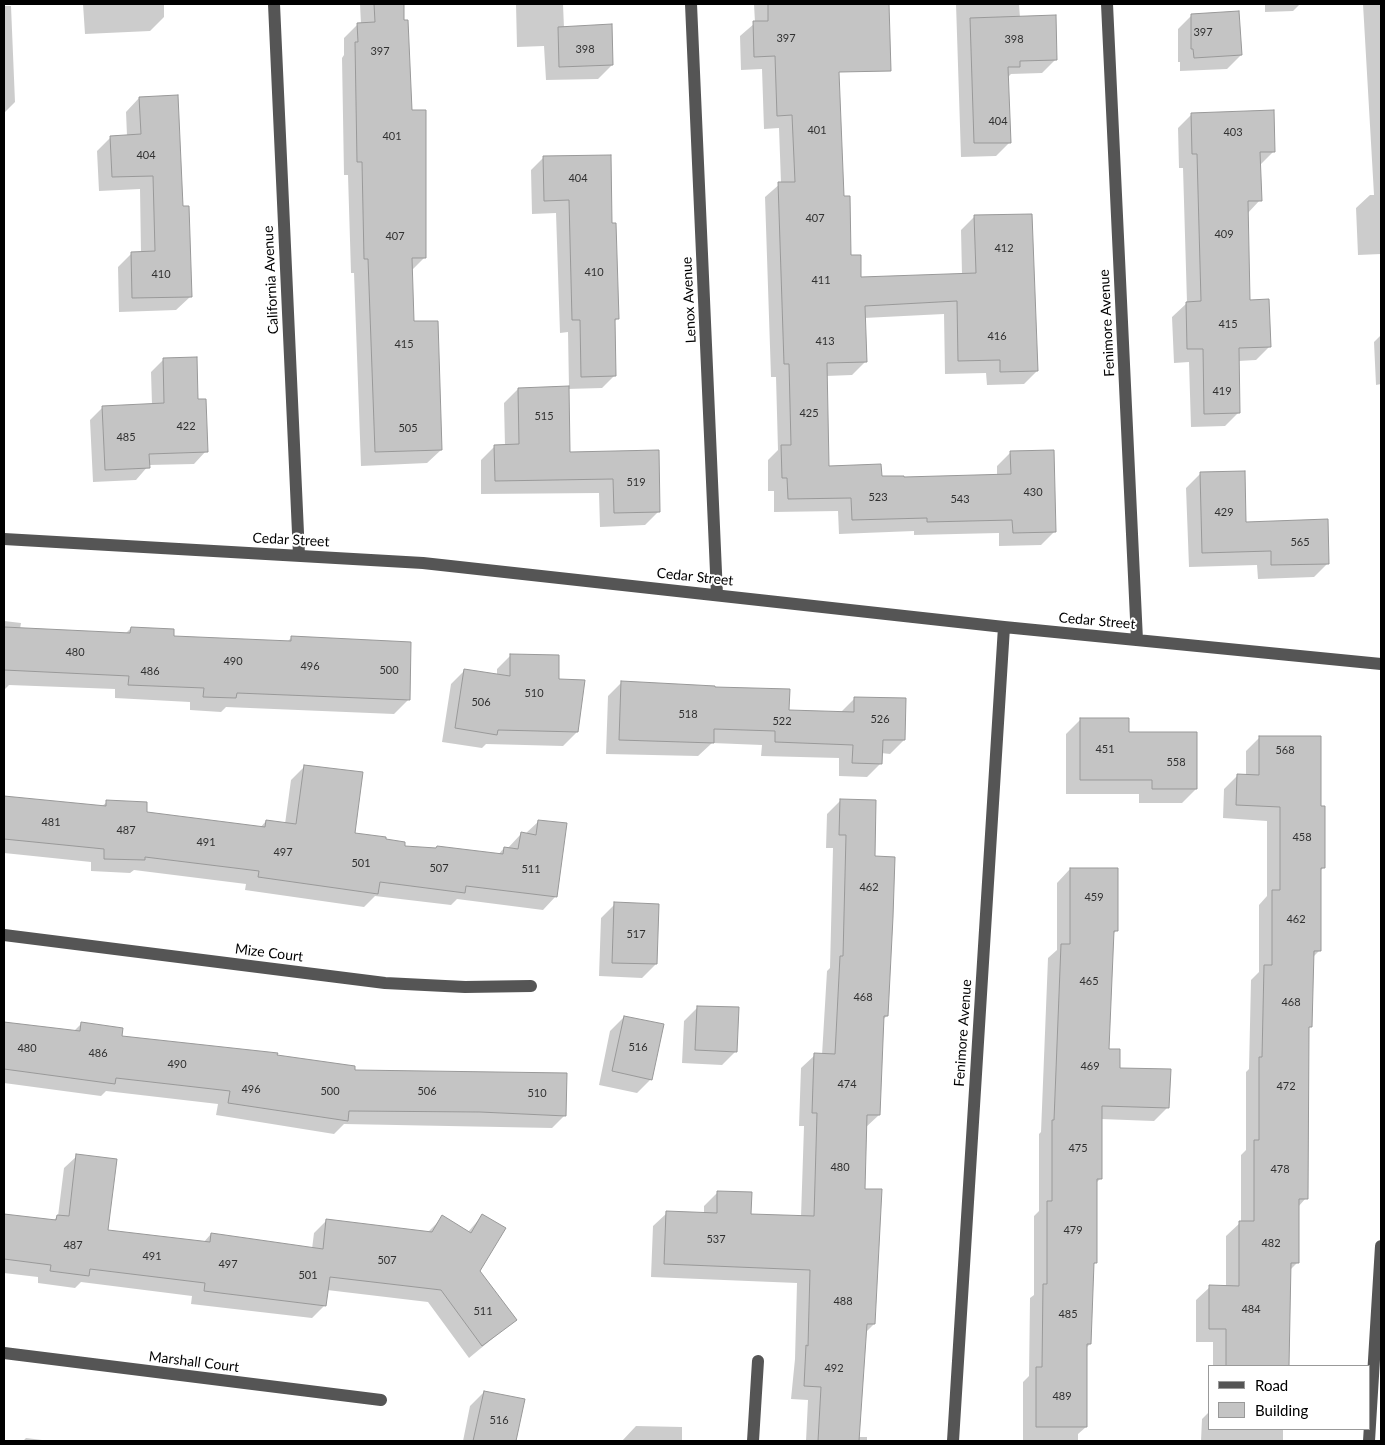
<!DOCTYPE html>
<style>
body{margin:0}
#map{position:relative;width:1385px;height:1445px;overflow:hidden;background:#fff;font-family:Lato,sans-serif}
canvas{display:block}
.frame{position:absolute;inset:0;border:5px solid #000;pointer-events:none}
.legend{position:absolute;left:1208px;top:1365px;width:162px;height:65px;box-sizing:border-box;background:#fff;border:1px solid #999;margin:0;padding:6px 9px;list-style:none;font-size:15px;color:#000}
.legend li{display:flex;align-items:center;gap:10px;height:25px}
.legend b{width:25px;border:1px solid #999}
</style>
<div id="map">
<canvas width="1385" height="1445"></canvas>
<div class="frame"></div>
<ul class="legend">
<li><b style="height:6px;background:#555"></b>Road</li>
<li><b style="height:14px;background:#c4c4c4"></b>Building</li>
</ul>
</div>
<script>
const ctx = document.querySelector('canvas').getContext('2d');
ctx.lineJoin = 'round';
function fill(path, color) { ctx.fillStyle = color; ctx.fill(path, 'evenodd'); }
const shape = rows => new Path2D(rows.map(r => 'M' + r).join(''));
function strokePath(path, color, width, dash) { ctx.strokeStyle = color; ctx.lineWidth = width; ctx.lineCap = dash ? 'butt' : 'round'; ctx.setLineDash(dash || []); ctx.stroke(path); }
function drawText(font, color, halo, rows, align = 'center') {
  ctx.font = font + ' Lato,sans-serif'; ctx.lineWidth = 4; ctx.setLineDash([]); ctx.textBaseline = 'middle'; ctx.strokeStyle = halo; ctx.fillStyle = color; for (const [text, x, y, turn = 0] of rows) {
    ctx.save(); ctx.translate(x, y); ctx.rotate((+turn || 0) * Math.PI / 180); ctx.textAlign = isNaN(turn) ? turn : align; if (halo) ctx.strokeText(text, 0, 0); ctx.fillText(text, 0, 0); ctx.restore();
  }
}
fill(shape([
 [83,4,164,4,164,17,150,31,85,34],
 [360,4,402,4,425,257,411,271,413,323,441,450,427,463,361,466,354,273,351,273,348,175,344,175,342,58,344,55,344,38,358,24,361,24],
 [516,4,563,4,564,28,612,65,598,79,546,80,544,46,517,47],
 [754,4,829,4,842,198,850,257,860,278,962,275,961,230,975,216,1037,371,1024,384,987,385,986,373,945,374,944,314,864,318,865,362,852,375,826,376,828,467,881,477,903,479,997,476,997,466,1011,452,1055,531,1041,545,999,546,999,533,914,535,914,531,839,534,838,511,774,512,774,491,768,491,768,460,778,450,776,377,771,377,765,197,781,183,779,128,764,129,762,69,741,70,740,36,755,23],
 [956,4,1019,4,1020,18,1056,59,1042,73,1011,74,1008,77,1010,142,996,156,961,157],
 [1265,4,1300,4,1293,11,1265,12],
 [1363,4,1381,4,1381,254,1358,255,1356,208,1370,195,1374,195],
 [4,6,11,6,15,102,4,113],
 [1192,15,1241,55,1227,69,1180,71,1180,62,1178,62,1178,29],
 [139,98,182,207,190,297,176,310,119,312,118,267,132,253,141,253,140,189,99,191,97,151,111,137,127,136,126,112],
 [1192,114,1274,151,1260,165,1260,200,1247,214,1249,301,1270,346,1256,360,1238,361,1239,412,1225,426,1191,427,1189,362,1174,363,1172,317,1187,303,1183,168,1179,168,1178,128],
 [544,157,611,224,618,318,614,322,615,375,602,388,567,389,569,454,658,451,659,511,645,525,600,527,599,493,481,494,481,460,495,446,505,446,504,403,518,389,569,388,568,332,560,333,556,213,532,214,531,170],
 [1381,335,1381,384,1376,385,1374,342],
 [163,360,206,451,194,464,149,465,136,480,93,482,90,420,103,407,152,405,151,372],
 [1200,474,1245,523,1328,563,1314,577,1258,579,1257,565,1189,567,1186,488],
 [4,621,21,623,20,629,125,634,131,628,172,637,287,642,291,638,408,700,394,714,226,707,221,712,190,710,190,702,115,698,115,689,9,685,4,690],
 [511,655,558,680,577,732,563,746,486,744,482,748,442,742,451,684,465,670,497,675,497,669],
 [622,682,788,712,841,712,855,698,904,740,890,754,881,753,881,763,867,777,839,776,839,758,761,756,762,745,712,743,698,756,606,754,608,696],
 [1080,720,1128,734,1196,789,1182,803,1139,803,1139,794,1066,794,1066,734],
 [1260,737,1320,808,1324,867,1320,871,1320,950,1312,958,1311,1026,1307,1029,1306,1198,1298,1207,1298,1262,1290,1270,1288,1366,1213,1366,1213,1342,1196,1342,1196,1300,1210,1287,1226,1287,1226,1236,1241,1222,1241,1155,1246,1150,1246,1072,1249,1069,1251,980,1259,972,1259,905,1267,896,1267,821,1223,818,1224,789,1238,775,1246,776,1246,751],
 [304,767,354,834,404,847,498,855,504,848,507,849,521,834,525,834,539,821,556,896,543,910,457,899,451,905,375,896,364,907,245,890,246,884,134,870,130,873,91,871,91,862,4,853,4,797,101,807,107,802,146,813,260,828,266,821,285,824,291,780],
 [841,800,874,857,887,1016,882,1020,879,1115,865,1128,863,1191,874,1324,865,1333,858,1437,867,1437,867,1441,806,1441,808,1400,791,1399,795,1359,797,1283,651,1277,653,1226,667,1213,704,1214,704,1206,718,1192,749,1216,801,1217,804,1126,799,1126,801,1068,815,1055,822,1055,827,971,830,968,833,848,826,848,827,814],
 [1070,869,1117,930,1112,935,1108,1050,1118,1069,1167,1108,1154,1121,1100,1119,1100,1179,1096,1183,1096,1262,1092,1266,1090,1344,1086,1348,1086,1427,1078,1434,1078,1441,1023,1441,1023,1382,1029,1376,1030,1298,1034,1295,1034,1216,1039,1211,1039,1134,1041,1132,1048,958,1057,950,1057,883],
 [615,904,656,964,642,978,599,976,601,918],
 [698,1007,736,1051,722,1065,682,1063,684,1021],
 [624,1017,651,1079,637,1093,599,1085,610,1031],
 [4,1023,74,1031,81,1024,120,1037,276,1057,565,1115,552,1128,344,1124,334,1134,216,1115,218,1104,106,1091,101,1096,4,1083],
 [77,1156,107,1232,203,1243,211,1234,312,1249,314,1233,327,1220,428,1232,443,1217,468,1232,482,1216,479,1271,515,1320,469,1358,428,1302,327,1290,325,1305,312,1318,191,1304,192,1296,81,1282,75,1288,38,1283,38,1277,4,1273,4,1215,53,1221,58,1216,64,1168],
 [484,1392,524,1400,515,1441,463,1441,470,1406],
 [1209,1412,1209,1429,1283,1429,1283,1441,1201,1441,1202,1419],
 [636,1426,682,1427,682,1441,622,1441],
 [26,1438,50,1441,23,1441]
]), '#0003');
const building = shape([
 [374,4,404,4,404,20,408,20,412,110,426,110,426,258,412,258,414,321,438,321,442,450,375,452,368,259,364,259,362,162,357,162,355,42,358,42,357,23,375,22,374,4],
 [768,4,889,4,891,71,839,72,844,196,850,196,851,255,861,255,861,277,976,273,974,215,1032,214,1038,371,1000,372,1000,360,958,361,957,301,865,306,867,362,827,363,829,466,881,464,882,476,904,476,904,477,1011,474,1010,451,1054,450,1056,532,1013,533,1012,520,927,522,927,518,852,520,851,498,788,499,787,478,782,478,781,445,791,445,789,364,784,364,778,182,795,182,792,115,777,116,775,56,754,57,753,21,768,21,768,4],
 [1239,11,1242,55,1194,58,1193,49,1191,49,1191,14,1239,11],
 [1056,15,1057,60,1020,61,1020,67,1008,67,1011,143,974,143,970,18,1056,15],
 [612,24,613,65,559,67,558,27,612,24],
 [178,95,183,206,189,206,192,297,132,298,131,252,155,251,153,176,112,177,110,136,141,134,139,97,178,95],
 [1274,110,1275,152,1260,152,1262,201,1248,201,1250,300,1269,299,1271,347,1239,348,1240,413,1204,414,1203,349,1187,349,1186,302,1201,301,1197,154,1192,154,1191,113,1274,110],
 [611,155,612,223,616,223,619,319,615,319,616,376,581,377,580,320,572,320,569,200,544,201,543,156,611,155],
 [197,357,198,399,206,399,208,452,149,454,150,468,105,470,102,406,164,403,163,358,197,357],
 [569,386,570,452,659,450,660,512,614,513,613,479,495,481,494,445,519,444,518,388,569,386],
 [1245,471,1246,522,1328,519,1329,564,1271,565,1271,551,1202,553,1200,472,1245,471],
 [4,627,130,633,131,627,174,629,174,636,291,641,291,636,411,642,410,700,237,693,236,698,203,697,204,688,128,685,129,676,4,670,4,627],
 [510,654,559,655,559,679,585,680,578,732,498,730,497,735,455,728,464,669,510,676,510,654],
 [621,681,715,686,715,687,790,689,789,710,854,712,854,697,906,698,905,740,883,740,882,764,852,763,853,745,775,742,775,731,714,729,714,743,619,740,621,681],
 [1080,718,1129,718,1129,732,1197,732,1197,789,1152,789,1152,780,1080,780,1080,718],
 [1259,736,1321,736,1321,806,1325,806,1325,868,1321,868,1321,951,1314,951,1312,1027,1309,1027,1308,1199,1299,1199,1299,1263,1291,1263,1289,1366,1226,1366,1226,1329,1209,1329,1209,1285,1239,1286,1239,1221,1254,1221,1254,1140,1259,1140,1259,1057,1262,1057,1264,965,1272,965,1272,890,1280,890,1280,807,1236,805,1237,774,1259,775,1259,736],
 [304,765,363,772,355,833,386,837,386,839,405,842,405,846,436,848,437,846,503,854,504,847,518,849,521,832,536,835,538,820,567,823,557,897,466,886,465,893,380,882,378,894,258,877,259,871,145,857,145,860,104,859,104,849,4,839,4,796,106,806,106,800,147,802,147,812,265,827,266,820,296,824,304,765],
 [840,799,876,800,875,856,895,857,893,917,888,1016,884,1016,880,1115,867,1115,865,1189,882,1189,875,1324,867,1324,859,1441,818,1441,821,1387,804,1386,806,1345,808,1346,810,1270,664,1264,666,1211,717,1213,717,1191,752,1192,751,1214,814,1216,817,1113,812,1113,814,1053,835,1054,840,956,843,956,846,835,839,835,840,799],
 [1070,868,1118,868,1118,931,1114,931,1109,1049,1120,1049,1120,1068,1171,1069,1169,1108,1102,1106,1102,1179,1097,1179,1097,1263,1094,1263,1091,1344,1087,1344,1087,1427,1036,1427,1036,1367,1042,1367,1043,1284,1047,1284,1047,1201,1052,1201,1052,1120,1054,1120,1061,944,1070,944,1070,868],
 [614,902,659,904,657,964,612,963,614,902],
 [697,1006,739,1007,737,1052,695,1050,697,1006],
 [624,1016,664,1024,652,1080,612,1071,624,1016],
 [4,1022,80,1031,81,1022,123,1028,122,1036,278,1053,277,1055,355,1066,355,1070,567,1073,566,1116,480,1112,349,1111,348,1121,228,1103,230,1091,116,1078,115,1084,4,1069,4,1022],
 [76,1154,117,1159,108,1230,210,1242,211,1233,323,1249,326,1219,432,1232,442,1215,471,1233,482,1214,506,1228,480,1271,517,1320,482,1346,441,1290,330,1277,326,1306,204,1291,205,1283,90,1269,89,1276,50,1271,51,1265,4,1259,4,1214,56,1220,57,1215,69,1216,76,1154],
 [484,1391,525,1399,516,1441,473,1441,484,1391]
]);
fill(building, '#c4c4c4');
strokePath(building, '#999', 1);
strokePath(shape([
 [274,4,299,555],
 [691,4,717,595],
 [1107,4,1137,640],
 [4,539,423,563,1004,627,1381,664],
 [4,935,385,983,465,987,531,986],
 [4,1353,381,1400],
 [753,1441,758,1361],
 [953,1441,1004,627],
 [1369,1441,1381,1246]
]), '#555', 12);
drawText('11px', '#313131', null, [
 ["397",1203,32],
 ["397",786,38],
 ["398",1014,39],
 ["398",585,49],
 ["397",380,51],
 ["404",998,121],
 ["401",817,130],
 ["403",1233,132],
 ["401",392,136],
 ["404",146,155],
 ["404",578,178],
 ["407",815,218],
 ["409",1224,234],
 ["407",395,236],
 ["412",1004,248],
 ["410",594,272],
 ["410",161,274],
 ["411",821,280],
 ["415",1228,324],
 ["416",997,336],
 ["413",825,341],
 ["415",404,344],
 ["419",1222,391],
 ["425",809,413],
 ["515",544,416],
 ["422",186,426],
 ["505",408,428],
 ["485",126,437],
 ["519",636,482],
 ["430",1033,492],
 ["523",878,497],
 ["543",960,499],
 ["429",1224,512],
 ["565",1300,542],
 ["480",75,652],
 ["490",233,661],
 ["496",310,666],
 ["500",389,670],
 ["486",150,671],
 ["510",534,693],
 ["506",481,702],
 ["518",688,714],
 ["526",880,719],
 ["522",782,721],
 ["451",1105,749],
 ["568",1285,750],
 ["558",1176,762],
 ["481",51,822],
 ["487",126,830],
 ["458",1302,837],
 ["491",206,842],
 ["497",283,852],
 ["501",361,863],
 ["507",439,868],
 ["511",531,869],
 ["462",869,887],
 ["459",1094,897],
 ["462",1296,919],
 ["517",636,934],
 ["465",1089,981],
 ["468",863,997],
 ["468",1291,1002],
 ["516",638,1047],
 ["480",27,1048],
 ["486",98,1053],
 ["490",177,1064],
 ["469",1090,1066],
 ["474",847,1084],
 ["472",1286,1086],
 ["496",251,1089],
 ["500",330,1091],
 ["506",427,1091],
 ["510",537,1093],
 ["475",1078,1148],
 ["480",840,1167],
 ["478",1280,1169],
 ["479",1073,1230],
 ["537",716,1239],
 ["482",1271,1243],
 ["487",73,1245],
 ["491",152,1256],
 ["507",387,1260],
 ["497",228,1264],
 ["501",308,1275],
 ["488",843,1301],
 ["484",1251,1309],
 ["511",483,1311],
 ["485",1068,1314],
 ["492",834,1368],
 ["489",1062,1396],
 ["516",499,1420]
]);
drawText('14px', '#000', '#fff', [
 ["California Avenue",271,280,-93],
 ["Lenox Avenue",689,300,-93],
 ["Fenimore Avenue",1107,323,-93],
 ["Cedar Street",291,540,3],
 ["Cedar Street",695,577,6],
 ["Cedar Street",1097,621,5],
 ["Mize Court",269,953,7],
 ["Fenimore Avenue",963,1033,-86],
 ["Marshall Court",194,1362,7]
]);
</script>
